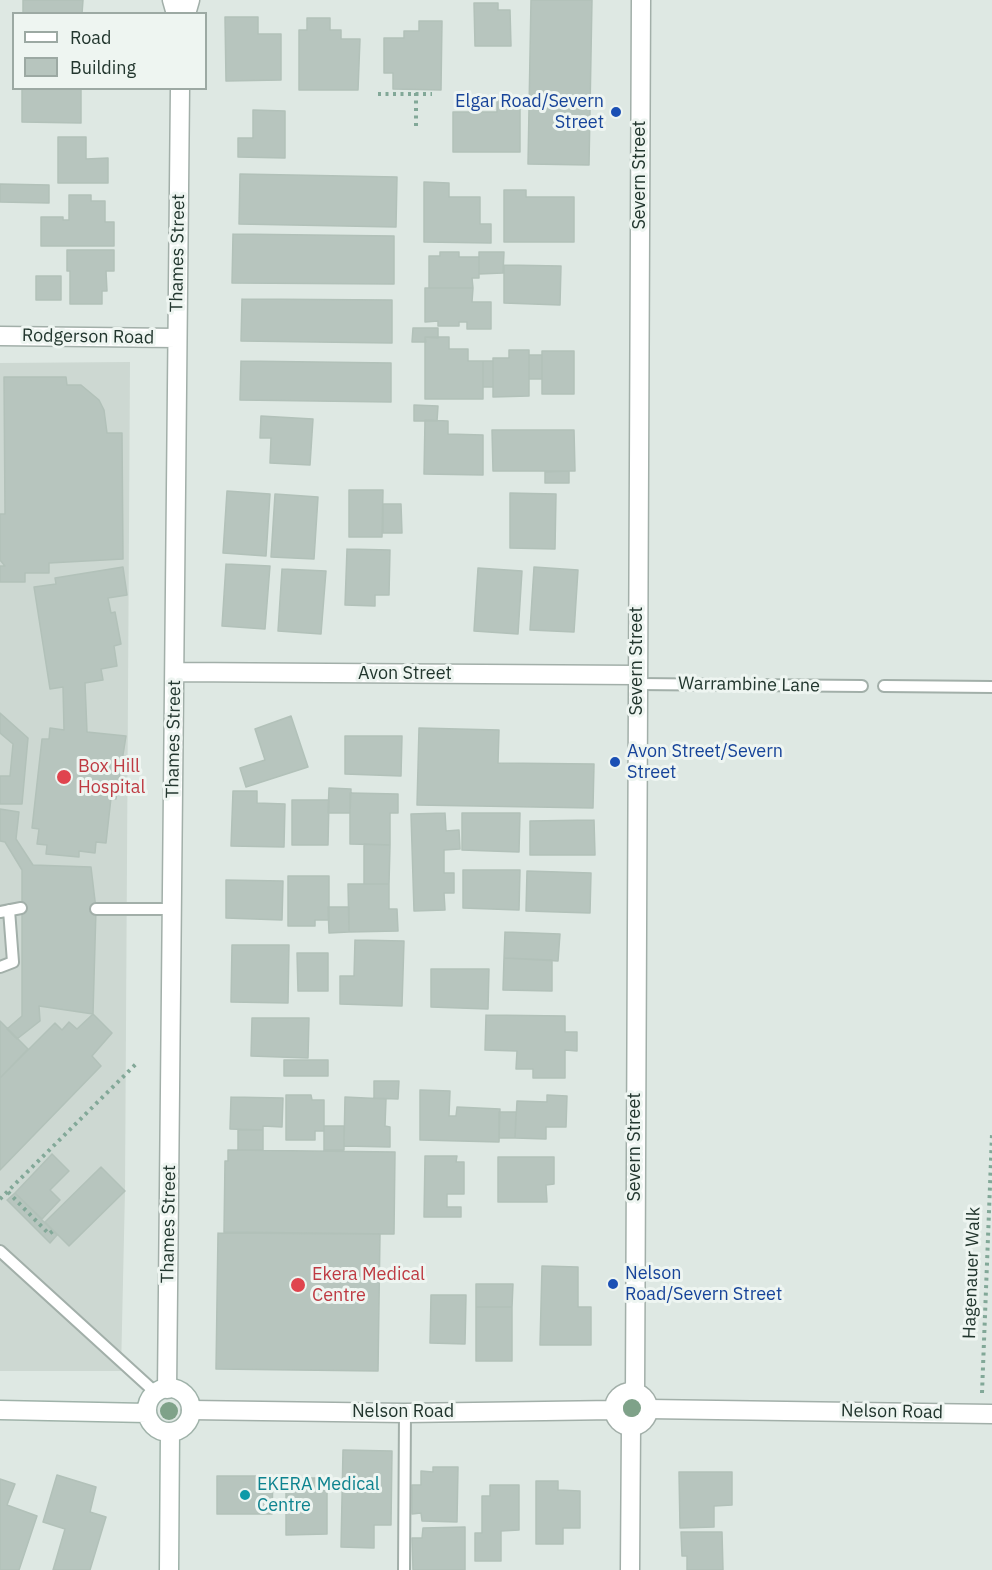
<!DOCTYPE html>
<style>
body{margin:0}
#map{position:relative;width:992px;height:1570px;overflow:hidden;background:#dee8e3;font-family:"IBM Plex Sans",sans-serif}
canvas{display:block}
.legend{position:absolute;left:12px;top:12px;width:195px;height:78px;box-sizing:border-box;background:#eef5f1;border:2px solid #9ca9a3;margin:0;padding:8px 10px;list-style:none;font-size:18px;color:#22362e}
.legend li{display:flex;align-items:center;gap:12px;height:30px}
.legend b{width:30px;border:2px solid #9ca9a3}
</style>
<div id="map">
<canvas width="992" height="1570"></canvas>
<ul class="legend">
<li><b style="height:8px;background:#fff"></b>Road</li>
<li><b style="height:16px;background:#b7c5be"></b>Building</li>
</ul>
</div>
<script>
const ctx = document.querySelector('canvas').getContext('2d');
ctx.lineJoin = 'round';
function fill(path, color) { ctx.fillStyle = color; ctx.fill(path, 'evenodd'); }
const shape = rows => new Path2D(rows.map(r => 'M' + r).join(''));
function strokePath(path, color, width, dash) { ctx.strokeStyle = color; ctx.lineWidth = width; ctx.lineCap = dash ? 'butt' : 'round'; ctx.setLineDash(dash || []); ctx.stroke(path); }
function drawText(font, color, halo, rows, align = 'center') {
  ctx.font = font + ' "IBM Plex Sans",sans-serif'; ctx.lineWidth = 6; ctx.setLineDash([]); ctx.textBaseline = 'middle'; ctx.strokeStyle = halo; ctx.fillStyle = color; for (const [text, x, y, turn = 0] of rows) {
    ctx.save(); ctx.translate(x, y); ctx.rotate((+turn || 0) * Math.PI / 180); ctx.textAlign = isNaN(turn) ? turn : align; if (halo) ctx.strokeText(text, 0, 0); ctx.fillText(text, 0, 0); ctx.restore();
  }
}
fill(shape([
 [130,362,125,1191,121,1371,0,1371,0,363]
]), '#cdd8d2');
const building = shape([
 [23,0,83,0,82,14,23,14,23,0],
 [531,0,592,0,589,165,528,164,531,0],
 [474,3,498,3,498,10,510,10,511,46,475,46,474,3],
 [225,17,258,17,258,34,281,34,281,80,226,81,225,17],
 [307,18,330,18,330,30,341,30,341,39,360,39,358,90,299,90,299,30,307,30,307,18],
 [419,21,442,21,441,90,393,89,393,73,384,73,384,38,404,38,404,31,419,31,419,21],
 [22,88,81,88,81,123,22,122,22,88],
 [497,97,520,97,520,152,453,152,453,112,497,112,497,97],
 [253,110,285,111,285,158,238,157,238,138,253,138,253,110],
 [58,137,86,137,86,159,108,158,108,183,58,183,58,137],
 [240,174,397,177,396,227,239,224,240,174],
 [424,182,449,183,449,197,480,197,480,224,491,224,491,243,424,242,424,182],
 [0,184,49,185,49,203,0,202,0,184],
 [504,190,526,190,526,197,574,197,574,242,504,242,504,190],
 [69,195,91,195,91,201,105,201,105,222,114,222,114,246,41,246,41,217,63,217,63,220,69,220,69,195],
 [233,234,394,236,394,284,232,283,233,234],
 [67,250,114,250,114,271,106,271,107,291,102,291,102,304,70,304,70,271,67,271,67,250],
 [440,252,459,252,459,257,479,257,479,278,472,278,473,288,429,288,429,256,440,256,440,252],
 [479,252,504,252,503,273,479,274,479,252],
 [504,265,561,266,560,305,504,303,504,265],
 [36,276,61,276,61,300,36,300,36,276],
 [425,288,473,288,472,302,491,302,491,329,467,329,467,322,459,322,459,326,438,326,438,321,425,322,425,288],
 [242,299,392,300,392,343,241,341,242,299],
 [413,328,438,328,438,338,425,337,426,342,412,342,413,328],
 [425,337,449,337,449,349,468,349,468,361,483,361,483,399,425,399,425,337],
 [509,350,529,350,529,396,493,397,493,358,509,358,509,350],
 [542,351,574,351,574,394,542,394,542,351],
 [529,355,542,355,542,379,529,379,529,355],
 [241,361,391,363,391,402,240,400,241,361],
 [483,361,493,361,493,387,483,387,483,361],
 [4,377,66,377,67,385,81,385,99,400,104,410,107,433,122,433,123,559,49,563,49,573,25,573,25,582,0,582,0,566,5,566,0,560,0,514,5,514,4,377],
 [414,405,438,406,437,421,414,421,414,405],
 [261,416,313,419,310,465,270,463,271,438,260,438,261,416],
 [425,420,448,421,448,434,483,435,483,475,424,474,425,420],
 [492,430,574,430,575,471,493,471,492,430],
 [569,471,569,483,545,483,545,472,569,471],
 [349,490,383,490,382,537,349,537,349,490],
 [227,491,270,494,266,556,223,553,227,491],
 [510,493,556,494,555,549,510,548,510,493],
 [275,494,318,497,314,559,271,557,275,494],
 [383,504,401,504,402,533,383,533,383,504],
 [347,549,390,550,389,595,375,595,375,606,345,605,347,549],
 [226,564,270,566,265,629,222,626,226,564],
 [123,567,127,595,108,598,111,613,115,612,121,644,114,646,117,666,101,669,103,680,85,683,87,732,126,736,116,799,111,798,106,843,96,842,95,853,79,851,79,857,46,854,47,845,37,844,39,829,32,828,42,739,49,739,50,728,64,730,63,687,50,689,34,587,56,584,55,578,123,567],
 [534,567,578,570,574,632,530,630,534,567],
 [478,568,522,571,518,634,474,631,478,568],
 [282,569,326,571,321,634,278,631,282,569],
 [0,713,28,738,22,804,0,804,0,776,10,776,13,744,0,733,0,713],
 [291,716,308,767,246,787,240,768,265,760,255,729,291,716],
 [419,728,499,730,498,763,594,764,593,808,417,805,419,728],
 [345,736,402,736,401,776,345,774,345,736],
 [329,788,351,789,350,813,328,813,329,788],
 [233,791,257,791,257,803,285,804,284,847,231,846,233,791],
 [350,793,398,794,398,813,390,813,390,845,350,844,350,793],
 [292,800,329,800,328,845,292,845,292,800],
 [0,809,19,812,16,839,33,865,91,867,96,909,93,1014,39,1006,40,1021,17,1039,7,1029,22,1016,22,870,5,842,0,841,0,809],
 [445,813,446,831,459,830,460,849,444,850,444,873,454,873,454,893,444,893,445,910,414,911,411,814,445,813],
 [462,813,520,813,519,852,462,850,462,813],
 [594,820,595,855,530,855,530,821,594,820],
 [364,844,390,845,389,884,364,884,364,844],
 [463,870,520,870,519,910,463,908,463,870],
 [527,871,591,873,590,913,526,911,527,871],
 [288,876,329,876,329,920,315,920,315,926,288,926,288,876],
 [226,880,283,881,282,920,226,918,226,880],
 [348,884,389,884,389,909,397,909,398,931,349,932,348,884],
 [328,907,349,907,349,932,329,933,328,907],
 [505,932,560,934,558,961,504,958,505,932],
 [355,940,404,941,402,1006,340,1004,340,976,354,976,355,940],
 [232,945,289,945,288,1003,231,1002,232,945],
 [297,953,328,953,328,991,298,991,297,953],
 [504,958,552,960,552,991,503,990,504,958],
 [431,969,489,969,488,1009,431,1007,431,969],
 [93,1014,112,1033,92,1056,101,1066,0,1170,0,1078,55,1023,62,1030,69,1022,77,1029,93,1014],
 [486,1015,565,1016,565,1032,577,1032,577,1051,565,1050,565,1078,533,1078,533,1069,516,1069,517,1051,485,1050,486,1015],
 [252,1018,309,1018,308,1058,251,1056,252,1018],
 [0,1021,28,1049,0,1078,0,1021],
 [284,1060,328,1060,328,1076,284,1076,284,1060],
 [374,1081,399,1081,398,1099,374,1098,374,1081],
 [420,1090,450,1091,449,1116,456,1116,457,1107,500,1109,499,1142,420,1140,420,1090],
 [286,1095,311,1095,312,1100,324,1100,324,1131,315,1131,315,1140,286,1140,286,1095],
 [547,1095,567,1096,566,1127,546,1127,546,1139,515,1138,517,1101,547,1102,547,1095],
 [231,1097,283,1098,282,1127,263,1126,263,1130,230,1129,231,1097],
 [345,1097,386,1099,385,1126,390,1127,390,1147,344,1146,345,1097],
 [499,1112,516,1112,515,1138,499,1138,499,1112],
 [324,1126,344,1126,344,1150,324,1150,324,1126],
 [238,1130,263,1130,263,1150,238,1150,238,1130],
 [228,1150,395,1152,394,1234,224,1232,225,1161,228,1161,228,1150],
 [52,1154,69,1171,50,1190,60,1200,42,1219,15,1193,52,1154],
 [425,1156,457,1156,456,1162,464,1162,464,1194,447,1194,447,1207,461,1207,461,1217,424,1217,425,1156],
 [498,1157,554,1157,554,1184,546,1185,547,1202,498,1202,498,1157],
 [101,1167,125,1191,69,1246,45,1222,101,1167],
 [15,1193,57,1235,50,1243,7,1200,15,1193],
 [218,1233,380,1234,378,1371,216,1369,218,1233],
 [542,1266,578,1267,578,1307,591,1307,591,1345,540,1345,542,1266],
 [476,1284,513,1284,512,1307,476,1307,476,1284],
 [431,1295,466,1295,465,1344,430,1343,431,1295],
 [476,1307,512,1307,512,1361,476,1361,476,1307],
 [343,1450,392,1451,391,1525,374,1525,374,1548,341,1547,343,1450],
 [433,1467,458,1467,457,1522,422,1521,421,1513,412,1514,412,1485,421,1485,421,1471,433,1472,433,1467],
 [679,1472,732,1472,732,1505,714,1506,714,1527,680,1528,679,1472],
 [57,1475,96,1487,90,1512,106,1517,90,1570,53,1570,65,1529,43,1522,57,1475],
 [217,1476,273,1476,272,1514,217,1514,217,1476],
 [286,1478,327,1478,327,1534,286,1535,286,1478],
 [0,1479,15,1484,7,1505,37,1516,19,1570,0,1570,0,1479],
 [536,1481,558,1481,558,1490,580,1491,580,1528,563,1528,563,1544,536,1544,536,1481],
 [490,1485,519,1485,519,1530,501,1531,501,1561,475,1561,475,1533,482,1533,482,1496,490,1496,490,1485],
 [465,1527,465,1570,413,1570,412,1538,422,1538,423,1528,465,1527],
 [681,1532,722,1532,723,1570,687,1570,687,1556,682,1556,681,1532]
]);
fill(building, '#b7c5be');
strokePath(building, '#b2c1b9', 1.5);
const service = shape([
 [637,684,862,686],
 [884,686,992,687],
 [96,909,172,909],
 [0,912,21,908],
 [0,967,13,962,9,910],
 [0,1251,156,1393],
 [404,1570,405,1413]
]);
const minor = shape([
 [172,0,176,14],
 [186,14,190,0],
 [0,336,176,338],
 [175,672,636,675],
 [167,1389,180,88],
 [648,1409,992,1414],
 [630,1570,631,1426]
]);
const tertiary = shape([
 '614 1409a17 17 0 1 1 34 0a17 17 0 1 1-34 0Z',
 [635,1393,641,0],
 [191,1410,405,1413,614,1410]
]);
const secondary = shape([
 '147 1410a22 22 0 1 1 44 0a22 22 0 1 1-44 0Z',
 [0,1410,147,1413],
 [169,1570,170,1432]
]);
strokePath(service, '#a2afa9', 14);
strokePath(minor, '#a2afa9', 21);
strokePath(tertiary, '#a2afa9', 21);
strokePath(secondary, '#9fb2a9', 21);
strokePath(shape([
 [378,94,432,94],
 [416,126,416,93],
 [8,1192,49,1234,53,1231],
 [0,1199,138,1062],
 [982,1393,992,1134]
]), '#82a898', 4, [3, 4.5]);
strokePath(service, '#fff', 10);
strokePath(minor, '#fff', 18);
strokePath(tertiary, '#fff', 18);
strokePath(secondary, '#fff', 18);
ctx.fillStyle = '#7fa289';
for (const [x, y] of [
 [632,1408],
 [169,1411]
]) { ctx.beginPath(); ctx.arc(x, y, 9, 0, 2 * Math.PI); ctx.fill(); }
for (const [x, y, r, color] of [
 [616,112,6,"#1a4fb4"],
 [615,762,6,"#1a4fb4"],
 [64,777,8,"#e0444e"],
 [613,1284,6,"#1a4fb4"],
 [298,1285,8,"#e0444e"],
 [245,1495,6,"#0f9aa8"]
]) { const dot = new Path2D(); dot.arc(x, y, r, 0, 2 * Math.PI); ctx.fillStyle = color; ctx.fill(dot); strokePath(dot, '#eef5f1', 2); }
drawText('18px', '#164399', '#eef5f1', [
 ["Elgar Road/Severn",604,102,"right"],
 ["Street",604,123,"right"],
 ["Avon Street/Severn",627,752],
 ["Street",627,773],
 ["Nelson",625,1274],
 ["Road/Severn Street",625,1295]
], 'left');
drawText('18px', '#22362e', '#eef5f1', [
 ["Severn Street",640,175,-90],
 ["Thames Street",178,253,-89],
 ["Rodgerson Road",88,337,1],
 ["Severn Street",637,661,-90],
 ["Avon Street",405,674],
 ["Warrambine Lane",749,685,1],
 ["Thames Street",174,739,-89],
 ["Severn Street",635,1147,-90],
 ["Thames Street",169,1224,-89],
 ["Hagenauer Walk",972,1273,-88],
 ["Nelson Road",403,1412],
 ["Nelson Road",892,1412,1]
]);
drawText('18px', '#be3a42', '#eef5f1', [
 ["Box Hill",78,767],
 ["Hospital",78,788],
 ["Ekera Medical",312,1275],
 ["Centre",312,1296]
], 'left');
drawText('18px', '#0d838f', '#eef5f1', [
 ["EKERA Medical",257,1485],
 ["Centre",257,1506]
], 'left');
</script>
